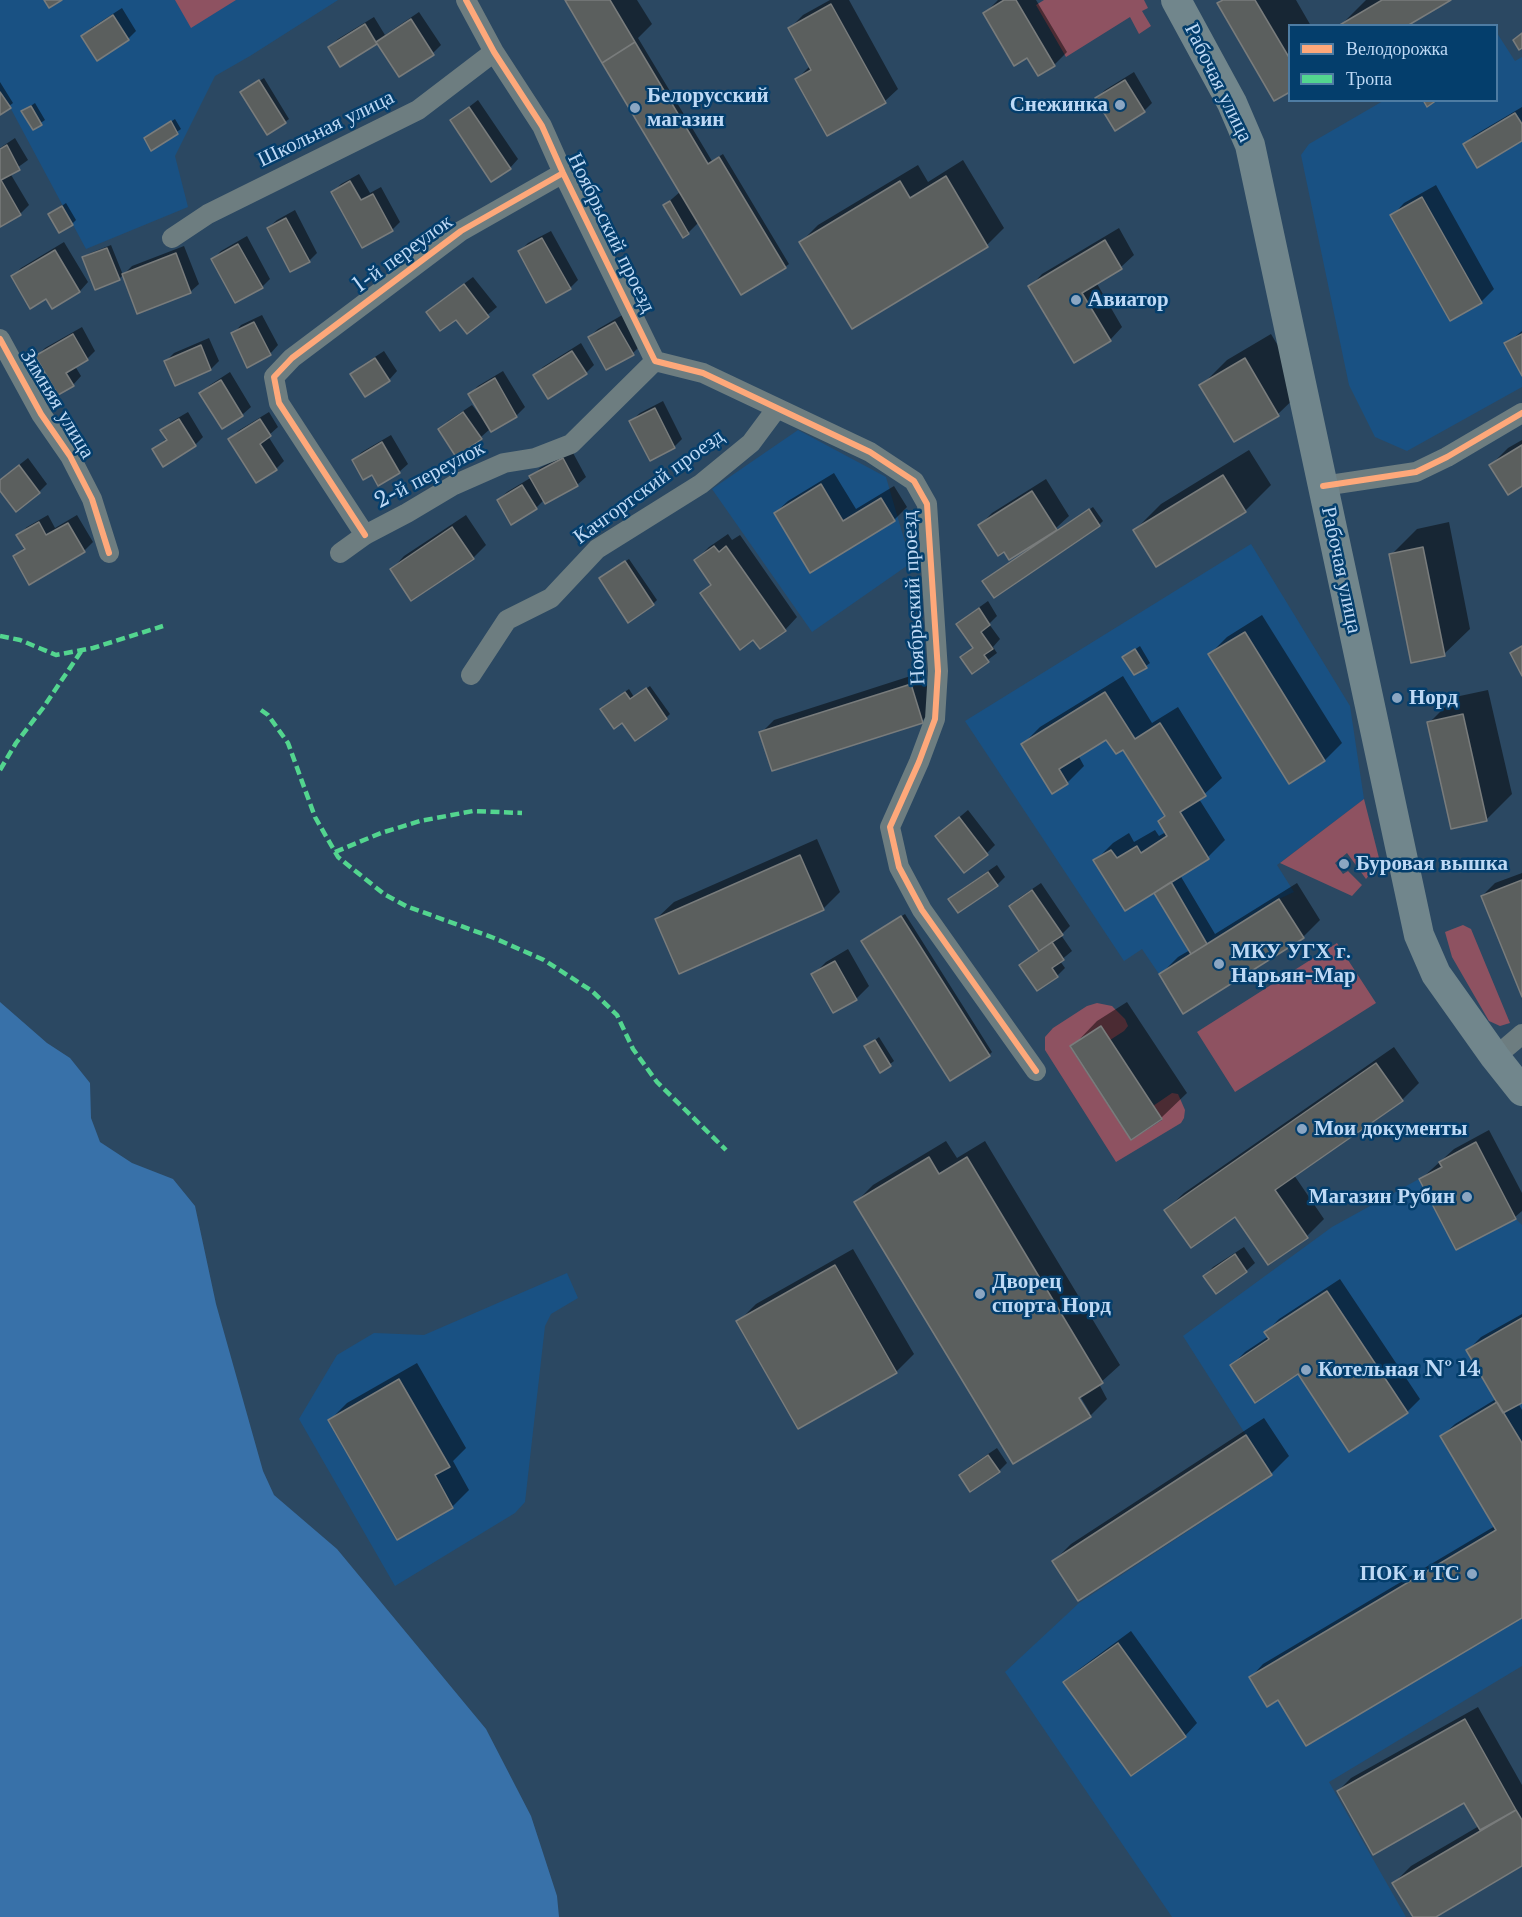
<!DOCTYPE html>
<meta charset="utf-8">
<style>
body{margin:0}
#map{position:relative;width:1522px;height:1917px;overflow:hidden;background:#2b4862;font-family:"Libre Baskerville",serif}
canvas{display:block}
.legend{position:absolute;left:1288px;top:24px;width:210px;height:78px;box-sizing:border-box;background:#043e6c;border:2px solid #4e7ca3;margin:0;padding:8px 10px;list-style:none;font-size:18px;color:#bed9f5}
.legend li{display:flex;align-items:center;gap:12px;height:30px}
.legend b{width:30px;border:2px solid #4e7ca3}
</style>
<div id="map">
<canvas width="1522" height="1917"></canvas>
<ul class="legend">
<li><b style="height:8px;background:#fea87a"></b>Велодорожка</li>
<li><b style="height:8px;background:#53d58f"></b>Тропа</li>
</ul>
</div>
<script>
const ctx = document.querySelector('canvas').getContext('2d');
ctx.lineJoin = 'round';
function fill(path, color) { ctx.fillStyle = color; ctx.fill(path, 'evenodd'); }
const shape = rows => new Path2D(rows.map(r => 'M' + r).join(''));
function strokePath(path, color, width, dash) { ctx.strokeStyle = color; ctx.lineWidth = width; ctx.lineCap = dash ? 'butt' : 'round'; ctx.setLineDash(dash || []); ctx.stroke(path); }
function drawText(font, color, halo, rows, align = 'center') {
  ctx.font = font + ' "Libre Baskerville",serif'; ctx.lineWidth = 5; ctx.setLineDash([]); ctx.textBaseline = 'middle'; ctx.strokeStyle = halo; ctx.fillStyle = color; for (const [text, x, y, turn = 0] of rows) {
    ctx.save(); ctx.translate(x, y); ctx.rotate((+turn || 0) * Math.PI / 180); ctx.textAlign = isNaN(turn) ? turn : align; if (halo) ctx.strokeText(text, 0, 0); ctx.fillText(text, 0, 0); ctx.restore();
  }
}
fill(shape([
 [0,0,338,0,250,56,215,76,175,156,188,207,86,249,11,109,0,115],
 [1497,33,1515,61,1522,57,1522,387,1407,451,1375,437,1349,385,1301,155,1309,144,1383,101,1496,100],
 [798,430,886,477,911,563,812,632,712,489],
 [1251,544,1350,706,1364,799,1277,865,1294,892,1279,899,1159,974,1142,949,1124,961,965,721],
 [1419,1179,1456,1250,1516,1219,1522,1225,1522,1666,1329,1782,1406,1917,1172,1917,1005,1672,1079,1603,1272,1476,1183,1336,1332,1227],
 [567,1273,578,1298,551,1314,545,1326,525,1502,515,1513,395,1586,299,1419,337,1355,374,1333,424,1335]
]), '#195183');
fill(shape([
 [175,0,236,0,191,28],
 [1044,0,1144,0,1148,8,1142,11,1151,26,1139,34,1130,17,1066,57,1036,5],
 [1364,799,1380,862,1366,879,1347,853,1335,863,1343,874,1348,871,1362,885,1352,896,1280,863],
 [1463,925,1471,929,1510,1023,1500,1026,1489,1021,1452,957,1445,932],
 [1337,943,1376,1003,1235,1092,1197,1032],
 [1097,1003,1112,1006,1125,1019,1128,1026,1124,1031,1110,1040,1101,1026,1070,1047,1131,1140,1162,1120,1153,1106,1172,1093,1178,1094,1185,1110,1184,1118,1181,1123,1116,1162,1045,1050,1045,1037,1053,1028,1087,1006]
]), '#8e5261');
fill(shape([
 [0,1002,47,1043,70,1058,90,1083,91,1118,100,1142,132,1163,173,1179,195,1206,216,1304,263,1471,274,1495,337,1549,486,1729,531,1816,557,1896,559,1917,0,1917]
]), '#3871a9');
fill(shape([
 [567,0,637,0,652,24,638,38,712,161,723,154,789,264,785,267,699,222,688,233,665,205,681,191],
 [830,0,849,0,898,89,885,101,828,134,797,79,811,65,790,28,803,15],
 [998,0,1036,0,1067,52,1054,65,1028,56,985,13],
 [1223,0,1296,0,1311,26,1290,26,1290,91,1219,4],
 [1366,0,1448,0,1340,26],
 [122,8,136,31,128,39,83,36,91,28],
 [419,12,441,45,433,53,378,42,329,47,338,39,374,17,385,35],
 [1134,72,1152,103,1144,111,1097,98,1105,90],
 [264,78,289,119,285,122,246,89],
 [0,82,13,103,0,113],
 [478,100,518,159,510,168,452,120],
 [35,103,45,120,33,128,23,111],
 [1522,107,1522,139,1465,144,1473,136],
 [175,119,181,129,152,149,146,138],
 [15,138,28,160,10,173,29,205,20,214,0,225,0,148],
 [963,160,1004,228,987,245,801,242,818,225,918,165,928,182],
 [359,174,370,193,381,187,400,222,392,230,333,192,341,184],
 [1436,185,1494,289,1481,302,1450,319,1392,216,1404,203],
 [66,203,76,220,72,224,50,214],
 [295,210,317,253,309,261,268,228,277,220],
 [1119,228,1134,255,1121,267,1096,282,1122,327,1110,340,1030,287,1042,274],
 [551,231,578,280,570,288,520,251,528,243],
 [247,236,270,279,262,287,213,259,221,251],
 [64,242,88,282,80,291,52,307,47,297,13,276,21,268],
 [111,245,123,275,132,266,184,246,199,284,190,292,124,274,119,279,84,258,88,254],
 [473,277,497,307,467,332,456,318,437,304],
 [624,314,641,345,633,353,589,337,598,329],
 [262,315,278,345,270,354,233,334,241,325],
 [82,327,95,351,87,359,75,366,81,376,73,385,37,356,45,348],
 [1522,331,1522,372,1506,344],
 [1271,334,1304,389,1278,414,1201,386,1227,360],
 [209,338,219,361,211,369,166,361,174,353],
 [581,343,594,365,586,373,535,376,543,367],
 [384,351,397,371,389,380,352,374,361,366],
 [503,371,525,407,516,416,490,429,481,437,457,455,440,430,448,421,472,405,480,415,482,414,470,394,478,386],
 [230,372,251,407,242,415,201,393,210,385],
 [663,401,682,439,674,447,631,421,640,413],
 [188,412,203,437,195,445,154,449,167,438,162,431,171,422],
 [269,412,278,427,268,436,284,461,276,469,230,440,238,431],
 [391,435,408,464,399,472,353,460,362,452],
 [1522,440,1522,485,1491,465,1508,448],
 [1249,450,1271,485,1245,511,1135,530,1161,504],
 [572,451,586,477,577,485,544,500,536,508,498,500,507,492,532,477,540,468],
 [28,458,47,484,39,492,0,489,0,480],
 [834,473,856,509,894,486,907,507,894,520,810,570,775,513,788,501],
 [1046,479,1069,516,1056,528,1005,550,980,525,992,513],
 [1093,507,1103,521,1099,525,988,578],
 [48,515,55,528,77,515,93,542,85,550,29,583,14,557,25,547,18,535,27,527],
 [466,515,486,545,473,558,392,569,404,556],
 [1449,522,1470,629,1444,654,1391,555,1417,529],
 [728,534,732,540,740,535,797,617,785,630,702,593,712,583,696,560,709,547],
 [629,559,657,600,653,604,604,575],
 [988,601,997,616,989,624,1000,639,993,647,997,653,972,672,962,657,974,646,958,624,967,616],
 [1262,615,1342,743,1325,760,1290,782,1210,654,1227,637],
 [1140,646,1150,663,1146,666,1124,657],
 [923,672,935,709,922,721,761,733,774,720],
 [1123,676,1152,723,1178,707,1222,778,1199,799,1225,840,1208,857,1180,875,1215,934,1297,883,1320,920,1303,937,1161,974,1178,957,1190,950,1155,891,1095,861,1113,843,1129,833,1134,842,1155,830,1159,836,1166,832,1159,821,1166,815,1124,748,1107,738,1078,755,1084,766,1067,783,1023,744,1040,727],
 [650,686,670,714,666,718,623,720,606,705,629,689,634,697],
 [1488,690,1512,794,1486,820,1429,723,1455,697],
 [968,810,995,845,987,853,937,836],
 [817,839,840,892,823,909,656,919,674,902],
 [997,865,1005,877,997,885,950,899,959,891],
 [1522,873,1522,994,1482,896,1495,883],
 [1041,883,1070,926,1061,935,1072,951,1060,961,1065,968,1057,976,1021,965,1040,949,1010,906,1019,898],
 [905,914,992,1052,989,1055,866,938],
 [848,949,869,986,856,999,834,1011,813,975,826,962],
 [1127,1002,1187,1093,1161,1118,1072,1047,1097,1021],
 [879,1037,894,1061,881,1071,866,1047],
 [1394,1047,1419,1083,1402,1100,1294,1175,1324,1219,1307,1236,1269,1263,1236,1215,1166,1210,1184,1193],
 [1489,1130,1522,1193,1522,1211,1515,1217,1457,1248,1421,1179,1454,1149],
 [946,1141,957,1158,985,1141,1120,1365,1099,1384,1107,1399,1090,1416,1013,1462,856,1202,873,1185],
 [1077,1391,1090,1413,1087,1413,1074,1392],
 [1244,1247,1255,1263,1246,1271,1216,1292,1205,1276,1213,1267],
 [853,1249,914,1354,896,1372,799,1427,738,1322,756,1304],
 [1340,1279,1420,1399,1407,1412,1298,1372,1232,1365,1245,1352,1269,1336,1266,1332,1279,1319],
 [1522,1314,1522,1401,1518,1403,1522,1410,1522,1616,1279,1698,1251,1677,1263,1664,1495,1526,1442,1436,1455,1424,1496,1399,1468,1350,1481,1337],
 [417,1363,466,1448,453,1461,469,1490,452,1507,330,1420,347,1403],
 [1264,1418,1289,1456,1272,1473,1079,1599,1054,1561,1071,1544],
 [997,1448,1007,1463,999,1471,961,1476,969,1467],
 [1131,1631,1197,1723,1185,1736,1065,1683,1078,1670],
 [1478,1707,1522,1785,1522,1864,1433,1917,1415,1917,1394,1883,1411,1866,1479,1826,1465,1801,1338,1791,1351,1778]
]), '#0007');
const building = shape([
 [44,0,62,0,49,8,44,0],
 [565,0,610,0,635,42,602,63,565,0],
 [1004,0,1016,0,1055,66,1038,76,1027,58,1014,66,983,13,1004,0],
 [1223,0,1255,0,1290,59,1290,92,1274,101,1217,3,1223,0],
 [1382,0,1451,0,1407,26,1338,26,1382,0],
 [831,4,886,103,827,136,795,79,811,70,788,28,831,4],
 [113,15,129,40,97,61,81,36,113,15],
 [411,19,434,55,399,77,376,42,411,19],
 [365,24,377,44,340,67,328,47,365,24],
 [1522,33,1522,48,1519,50,1513,40,1522,33],
 [635,42,708,164,719,157,786,268,741,295,602,63,635,42],
 [259,80,286,123,267,135,240,92,259,80],
 [1125,80,1145,112,1115,131,1095,98,1125,80],
 [0,92,11,108,0,115,0,92],
 [1423,100,1437,100,1427,107,1423,100],
 [31,106,42,125,33,130,21,111,31,106],
 [469,107,511,169,491,182,450,120,469,107],
 [1515,113,1522,124,1522,141,1477,168,1463,144,1515,113],
 [171,121,178,134,151,151,144,138,171,121],
 [7,145,20,170,1,180,21,215,0,227,0,149,7,145],
 [946,176,988,247,852,329,799,242,900,181,910,198,946,176],
 [350,181,361,200,373,194,393,231,362,248,331,192,350,181],
 [1422,197,1482,303,1450,321,1390,215,1422,197],
 [670,201,689,234,683,238,663,205,670,201],
 [62,206,73,225,59,233,48,214,62,206],
 [286,218,310,262,290,272,267,228,286,218],
 [542,238,571,289,546,303,518,251,542,238],
 [1105,240,1122,269,1082,293,1111,341,1074,363,1028,286,1105,240],
 [238,244,263,288,235,303,211,259,238,244],
 [107,248,120,280,95,290,82,257,107,248],
 [55,250,80,292,52,309,46,299,30,309,11,276,55,250],
 [176,253,191,293,137,314,122,274,176,253],
 [464,284,489,317,467,334,456,320,440,331,426,312,464,284],
 [254,322,271,355,247,368,231,333,254,322],
 [615,322,634,355,606,370,588,337,615,322],
 [73,334,88,360,66,373,74,386,58,395,35,356,73,334],
 [1522,334,1522,376,1504,343,1522,334],
 [201,345,211,370,175,386,164,361,201,345],
 [572,351,587,374,548,399,533,375,572,351],
 [375,358,390,381,365,397,350,374,375,358],
 [1245,358,1279,416,1234,442,1199,385,1245,358],
 [495,378,517,417,491,432,468,394,495,378],
 [221,380,243,416,222,429,199,393,221,380],
 [655,408,675,448,650,461,629,421,655,408],
 [463,412,482,439,456,457,438,429,463,412],
 [179,419,196,446,163,467,152,449,167,440,160,430,179,419],
 [260,419,271,436,260,444,277,470,256,483,228,439,260,419],
 [382,442,400,473,378,486,372,475,363,480,352,460,382,442],
 [1522,445,1522,486,1508,495,1489,465,1522,445],
 [563,458,578,486,545,504,529,476,563,458],
 [19,465,40,493,16,512,0,491,0,480,19,465],
 [1223,475,1246,512,1156,567,1133,530,1223,475],
 [821,484,843,521,881,498,895,521,810,573,774,513,821,484],
 [522,485,537,509,511,525,497,500,522,485],
 [1032,491,1057,530,1009,560,1004,552,998,556,978,525,1032,491],
 [1089,509,1100,526,994,598,982,581,1089,509],
 [39,522,46,535,68,523,85,552,29,585,13,556,25,549,16,535,39,522],
 [452,527,474,559,411,601,390,569,452,527],
 [714,546,719,552,726,546,786,631,760,649,753,640,740,650,700,593,711,585,694,560,714,546],
 [1423,547,1445,656,1411,663,1389,554,1423,547],
 [625,561,654,605,628,623,599,578,625,561],
 [979,608,990,625,981,632,993,649,984,655,989,662,972,674,960,657,973,648,956,624,979,608],
 [1245,632,1325,761,1289,784,1208,654,1245,632],
 [1522,646,1522,676,1510,653,1522,646],
 [1135,649,1147,668,1134,675,1122,657,1135,649],
 [911,684,923,723,772,771,759,732,911,684],
 [646,688,667,719,635,741,622,723,614,729,600,709,625,692,630,699,646,688],
 [1105,692,1135,739,1160,723,1206,796,1180,812,1209,859,1125,911,1093,860,1111,850,1117,858,1137,846,1141,853,1167,836,1158,821,1165,816,1123,750,1116,754,1106,740,1059,769,1068,784,1052,794,1021,744,1105,692],
 [1463,714,1487,821,1451,829,1427,722,1463,714],
 [959,817,988,855,964,873,935,836,959,817],
 [800,855,824,910,679,974,655,919,800,855],
 [988,872,998,886,958,913,948,899,988,872],
 [1522,880,1522,997,1481,896,1522,880],
 [1171,882,1207,944,1191,954,1154,893,1171,882],
 [1032,890,1063,935,1039,951,1009,906,1032,890],
 [1279,899,1304,938,1183,1014,1159,974,1279,899],
 [901,916,990,1056,950,1081,861,941,901,916],
 [1052,942,1064,960,1052,968,1058,977,1037,991,1019,965,1052,942],
 [835,961,857,1000,833,1013,811,974,835,961],
 [1101,1026,1162,1119,1131,1140,1070,1046,1101,1026],
 [875,1040,891,1066,880,1073,864,1046,875,1040],
 [1376,1063,1403,1101,1275,1190,1308,1238,1268,1265,1235,1217,1191,1248,1164,1210,1376,1063],
 [1476,1142,1516,1219,1456,1250,1419,1179,1442,1167,1439,1162,1476,1142],
 [929,1157,939,1174,967,1157,1103,1383,1079,1398,1091,1417,1013,1464,854,1202,929,1157],
 [1235,1254,1247,1272,1216,1294,1203,1276,1235,1254],
 [835,1265,897,1373,798,1429,736,1321,835,1265],
 [1327,1291,1408,1413,1349,1452,1298,1374,1255,1403,1230,1365,1269,1339,1264,1332,1327,1291],
 [1522,1318,1522,1403,1503,1413,1466,1350,1522,1318],
 [399,1379,450,1467,435,1475,453,1508,397,1540,328,1420,399,1379],
 [1497,1402,1522,1443,1522,1618,1306,1746,1278,1700,1267,1707,1249,1677,1496,1530,1440,1436,1497,1402],
 [1246,1435,1272,1475,1078,1601,1052,1561,1246,1435],
 [988,1455,1000,1472,970,1492,959,1475,988,1455],
 [1118,1643,1186,1737,1131,1776,1063,1682,1118,1643],
 [1465,1719,1516,1810,1480,1830,1464,1803,1373,1855,1337,1791,1465,1719],
 [1516,1810,1522,1820,1522,1866,1436,1917,1413,1917,1392,1883,1516,1810]
]);
fill(building, '#5b5f5e');
strokePath(building, '#797c7c', 1.5);
strokePath(shape([
 [466,0,494,52,542,126,563,173,655,361,703,373,870,452,914,481,927,504,938,671,935,719,919,762,890,827,899,867,922,910,1036,1071],
 [172,238,208,214,418,110,494,52],
 [0,339,41,414,70,456,92,499,109,553],
 [1323,486,1416,472,1447,457,1522,413],
 [365,535,279,403,274,377,292,358,461,231,563,173],
 [340,553,365,535,407,513,454,485,504,463,535,458,571,444,655,361],
 [471,675,507,620,551,598,597,549,701,484,751,443,777,408],
 [1495,1057,1522,1034]
]), '#6d7d80', 20);
strokePath(shape([
 [1176,0,1232,103,1250,145,1419,935,1436,974,1495,1057,1522,1091]
]), '#71868c', 30);
strokePath(shape([
 [0,636,20,640,56,655,93,648,163,626],
 [261,710,268,715,288,743,315,817,338,857,384,894,406,906,494,938,544,960,592,991,617,1015,633,1049,657,1082,726,1150],
 [0,770,16,743,43,708,82,650],
 [335,852,381,833,420,821,473,811,522,813]
]), '#53d58f', 4.5, [9, 4.5]);
strokePath(shape([
 [466,0,494,52,542,126,563,173,655,361,703,373,870,452,914,481,927,504,938,671,935,719,919,762,890,827,899,867,922,910,1036,1071],
 [0,339,41,414,70,456,92,499,109,553],
 [1323,486,1416,472,1447,457,1522,413],
 [365,535,279,403,274,377,292,358,461,231,563,173]
]), '#fea87a', 6);
for (const [x, y, r, color] of [
 [1120,105,6,"#8ba6c2"],
 [635,108,6,"#8ba6c2"],
 [1076,300,6,"#8ba6c2"],
 [1397,698,6,"#8ba6c2"],
 [1344,864,6,"#8ba6c2"],
 [1219,964,6,"#8ba6c2"],
 [1302,1129,6,"#8ba6c2"],
 [1467,1197,6,"#8ba6c2"],
 [980,1294,6,"#8ba6c2"],
 [1306,1370,6,"#8ba6c2"],
 [1472,1574,6,"#8ba6c2"]
]) { const dot = new Path2D(); dot.arc(x, y, r, 0, 2 * Math.PI); ctx.fillStyle = color; ctx.fill(dot); strokePath(dot, '#043e6c', 2); }
drawText('21px', '#bed9f5', '#043e6c', [
 ["Рабочая улица",1218,83,64],
 ["Школьная улица",326,129,-26],
 ["Ноябрьский проезд",611,233,64],
 ["1-й переулок",403,254,-36],
 ["Зимняя улица",57,404,59],
 ["2-й переулок",430,475,-28],
 ["Качгортский проезд",649,487,-36],
 ["Рабочая улица",1341,570,78],
 ["Ноябрьский проезд",914,598,-93]
]);
drawText('bold 21px', '#bed9f5', '#043e6c', [
 ["Белорусский",647,96],
 ["магазин",647,120],
 ["Снежинка",1108,105,"right"],
 ["Авиатор",1088,300],
 ["Норд",1409,698],
 ["Буровая вышка",1356,864],
 ["МКУ УГХ г.",1231,952],
 ["Нарьян-Мар",1231,976],
 ["Мои документы",1314,1129],
 ["Магазин Рубин",1455,1197,"right"],
 ["Дворец",992,1282],
 ["спорта Норд",992,1306],
 ["Котельная № 14",1318,1370],
 ["ПОК и ТС",1460,1574,"right"]
], 'left');
</script>
